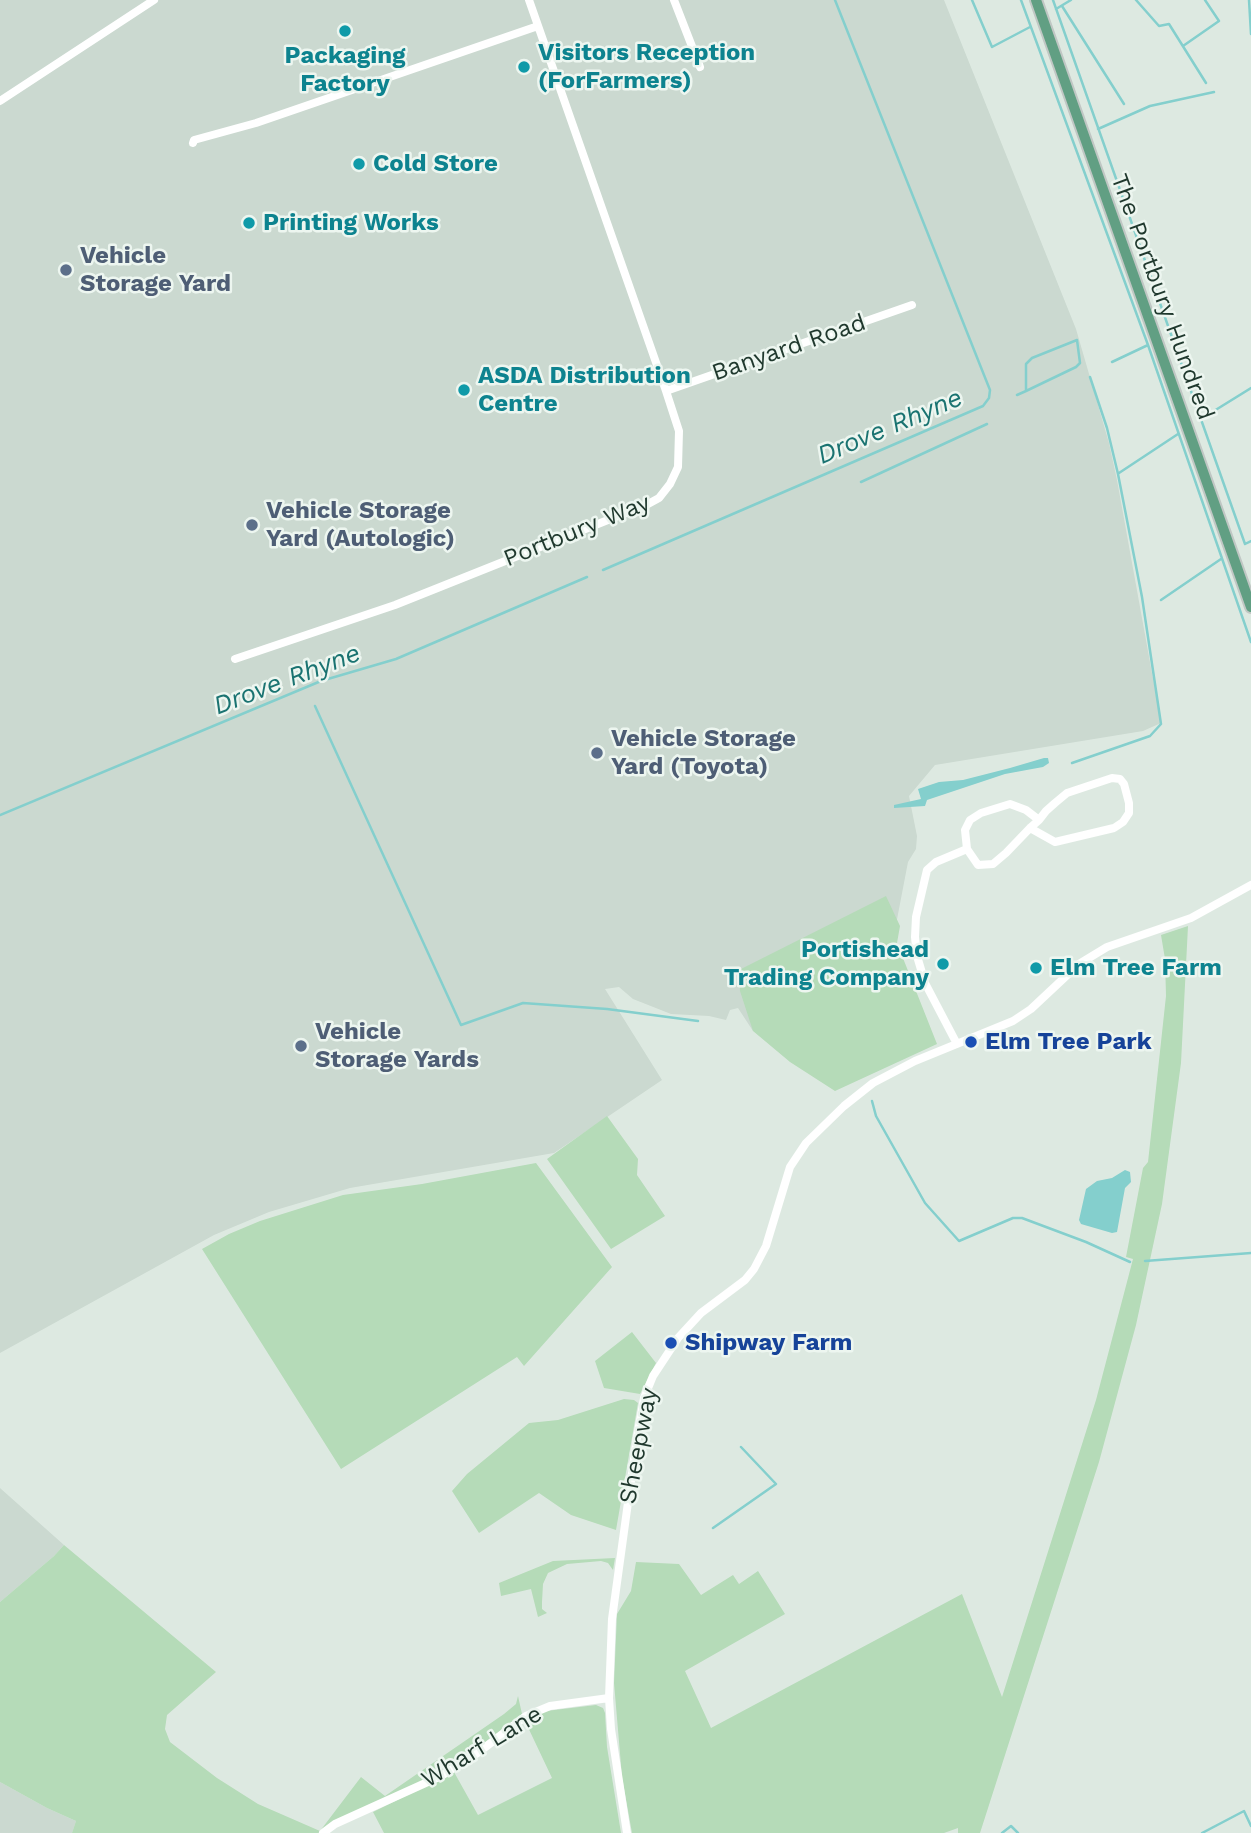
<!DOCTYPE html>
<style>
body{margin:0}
canvas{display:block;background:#dde9e1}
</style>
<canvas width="1251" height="1833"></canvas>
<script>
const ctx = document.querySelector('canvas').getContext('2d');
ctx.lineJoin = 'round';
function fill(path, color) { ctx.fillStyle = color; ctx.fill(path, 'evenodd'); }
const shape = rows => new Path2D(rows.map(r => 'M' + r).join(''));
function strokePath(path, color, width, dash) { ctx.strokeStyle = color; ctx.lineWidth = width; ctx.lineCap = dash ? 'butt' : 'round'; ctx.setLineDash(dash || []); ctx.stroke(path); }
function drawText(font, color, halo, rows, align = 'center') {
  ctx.font = font + ' "Work Sans",sans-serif'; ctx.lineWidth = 5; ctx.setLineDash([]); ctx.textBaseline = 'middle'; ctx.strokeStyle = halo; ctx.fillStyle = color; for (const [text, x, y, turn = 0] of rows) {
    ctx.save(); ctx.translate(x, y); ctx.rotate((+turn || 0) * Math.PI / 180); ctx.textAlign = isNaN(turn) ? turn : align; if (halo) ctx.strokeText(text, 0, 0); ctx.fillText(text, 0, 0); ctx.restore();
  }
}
fill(shape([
 [0,0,944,0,1076,329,1109,443,1117,480,1161,723,1143,731,935,765,909,796,917,836,916,849,908,862,894,935,753,1031,738,1008,730,1010,726,1020,709,1016,671,1014,633,999,619,987,605,989,662,1080,554,1153,350,1188,269,1212,214,1235,0,1353],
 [0,1488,64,1545,54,1556,0,1602],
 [0,1782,47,1808,76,1821,72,1833,0,1833]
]), '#cbd9d0');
fill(shape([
 [886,896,900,926,897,943,937,1044,835,1091,790,1062,753,1031,740,991,739,970],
 [1188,926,1181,1063,1162,1204,1136,1325,1099,1462,980,1833,958,1833,958,1828,944,1833,632,1833,622,1777,614,1683,617,1614,631,1591,636,1562,679,1564,701,1595,733,1575,739,1584,758,1571,785,1614,685,1671,711,1728,962,1594,1002,1697,1096,1400,1133,1259,1126,1257,1143,1168,1148,1162,1166,996,1165,959,1161,935],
 [607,1116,638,1159,637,1175,665,1216,611,1249,547,1159],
 [536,1163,612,1267,524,1366,517,1357,341,1469,202,1249,229,1234,260,1221,343,1195,422,1184],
 [632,1332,656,1363,640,1394,604,1388,595,1361],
 [624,1399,634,1400,638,1403,616,1530,571,1515,539,1493,479,1533,452,1491,467,1474,529,1423,558,1420],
 [64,1545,216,1672,167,1715,165,1729,170,1742,217,1778,258,1804,320,1831,361,1777,385,1796,504,1714,516,1704,518,1696,522,1714,459,1762,319,1833,72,1833,76,1821,47,1808,0,1782,0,1602,54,1556],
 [615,1558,613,1570,608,1563,601,1561,567,1564,548,1573,543,1584,542,1602,542,1609,547,1613,538,1617,531,1589,501,1596,499,1583,553,1561],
 [596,1705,603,1708,605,1713,607,1747,621,1833,384,1833,373,1812,454,1772,478,1815,552,1778,525,1721,546,1711]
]), '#b5dbb8');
fill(shape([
 [1044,758,1048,758,1049,763,1043,767,1005,774,927,800,925,806,894,808,894,805,921,799,918,789,939,782,963,780,1010,768],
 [1125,1170,1130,1172,1131,1182,1125,1188,1117,1232,1112,1233,1081,1224,1079,1220,1086,1189,1097,1181,1112,1178]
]), '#84cfcd');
strokePath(shape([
 [972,0,992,47,1030,27],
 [1021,0,1148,345,1251,642],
 [1053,0,1245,544,1251,541],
 [1136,0,1159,26,1169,24,1206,83],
 [1249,0,1251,34],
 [1062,6,1124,104],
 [1056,9,1071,0],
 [1183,46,1219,21,1205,0],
 [1098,129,1150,106,1214,92],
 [1112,362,1148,345],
 [1017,395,1026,391,1076,367,1080,363,1077,340,1032,358,1026,364,1026,391],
 [1201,419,1251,388],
 [1119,473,1178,434],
 [861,482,987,424],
 [603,570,983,406,989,398,990,390,984,375,835,0],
 [1161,600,1221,559],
 [315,706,461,1025,523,1003,607,1009,698,1021],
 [1072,763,1150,736,1161,724,1142,597,1118,474,1107,428,1090,377],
 [0,815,321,681,396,659,587,577],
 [872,1101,876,1116,925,1203,959,1241,1013,1218,1022,1218,1086,1242,1130,1262],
 [1145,1261,1251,1253],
 [713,1528,776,1484,741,1447],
 [1002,1833,1011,1826,1018,1833],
 [1202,1833,1244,1811,1251,1826]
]), '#84cfcd', 2.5);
const major = shape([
 [1036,0,1251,607]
]);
strokePath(major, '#c0c7c4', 14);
strokePath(shape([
 [674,0,700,67],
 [0,101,154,0],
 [193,143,194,140,256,123,538,26],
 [666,391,912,305],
 [235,659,395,605,648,504,659,498,670,484,678,467,679,431,666,391,529,0],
 [1030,828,1055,842,1114,828,1123,822,1129,813,1129,803,1124,784,1120,779,1112,778,1067,793,1055,803,1046,811,1039,820,1030,828,1006,853,993,864,978,865,967,849,965,830,970,820,981,813,1010,804,1026,810,1039,820],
 [957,1044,925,983,917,956,915,937,916,917,927,870,936,862,967,849],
 [323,1833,335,1824,441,1776,479,1752,526,1716,550,1706,609,1698],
 [627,1833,611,1729,609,1698,612,1619,637,1437,644,1398,653,1376,678,1338,701,1313,745,1280,754,1269,766,1246,790,1167,806,1143,844,1106,873,1083,915,1061,1013,1021,1031,1009,1079,964,1107,947,1191,918,1251,885]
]), '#fff', 8);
strokePath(major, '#619f83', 10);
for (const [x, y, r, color] of [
 [345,31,7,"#0f9aa8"],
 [524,67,7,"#0f9aa8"],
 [359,164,7,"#0f9aa8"],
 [249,223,7,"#0f9aa8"],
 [66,270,7,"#5c6f8a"],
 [464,390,7,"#0f9aa8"],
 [252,525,7,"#5c6f8a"],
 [597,753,7,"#5c6f8a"],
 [943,964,7,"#0f9aa8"],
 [1036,968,7,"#0f9aa8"],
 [971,1042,7,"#1a4fb4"],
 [301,1046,7,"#5c6f8a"],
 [671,1343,7,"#1a4fb4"]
]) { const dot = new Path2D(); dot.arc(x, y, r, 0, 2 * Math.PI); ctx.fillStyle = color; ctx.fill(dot); strokePath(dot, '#edf6f0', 2.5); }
drawText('bold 24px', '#0d838f', '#edf6f0', [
 ["Visitors Reception",538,53],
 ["(ForFarmers)",538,81],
 ["Packaging",345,56,"center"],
 ["Factory",345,84,"center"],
 ["Cold Store",373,164],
 ["Printing Works",263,223],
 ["ASDA Distribution",478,376],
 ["Centre",478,404],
 ["Portishead",929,950,"right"],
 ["Trading Company",929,978,"right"],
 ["Elm Tree Farm",1050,968]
], 'left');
drawText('bold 24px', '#4e5e75', '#edf6f0', [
 ["Vehicle",80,256],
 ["Storage Yard",80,284],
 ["Vehicle Storage",266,511],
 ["Yard (Autologic)",266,539],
 ["Vehicle Storage",611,739],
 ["Yard (Toyota)",611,767],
 ["Vehicle",315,1032],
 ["Storage Yards",315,1060]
], 'left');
drawText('24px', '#1f382d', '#edf6f0', [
 ["The Portbury Hundred",1162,297,70],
 ["Banyard Road",789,348,-19],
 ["Portbury Way",577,531,-22],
 ["Sheepway",639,1446,-79],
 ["Wharf Lane",482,1747,-31]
]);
drawText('bold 24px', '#164399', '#edf6f0', [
 ["Elm Tree Park",985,1042],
 ["Shipway Farm",685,1343]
], 'left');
drawText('italic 26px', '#1a7371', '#edf6f0', [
 ["Drove Rhyne",890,427,-23],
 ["Drove Rhyne",287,680,-21]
]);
</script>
